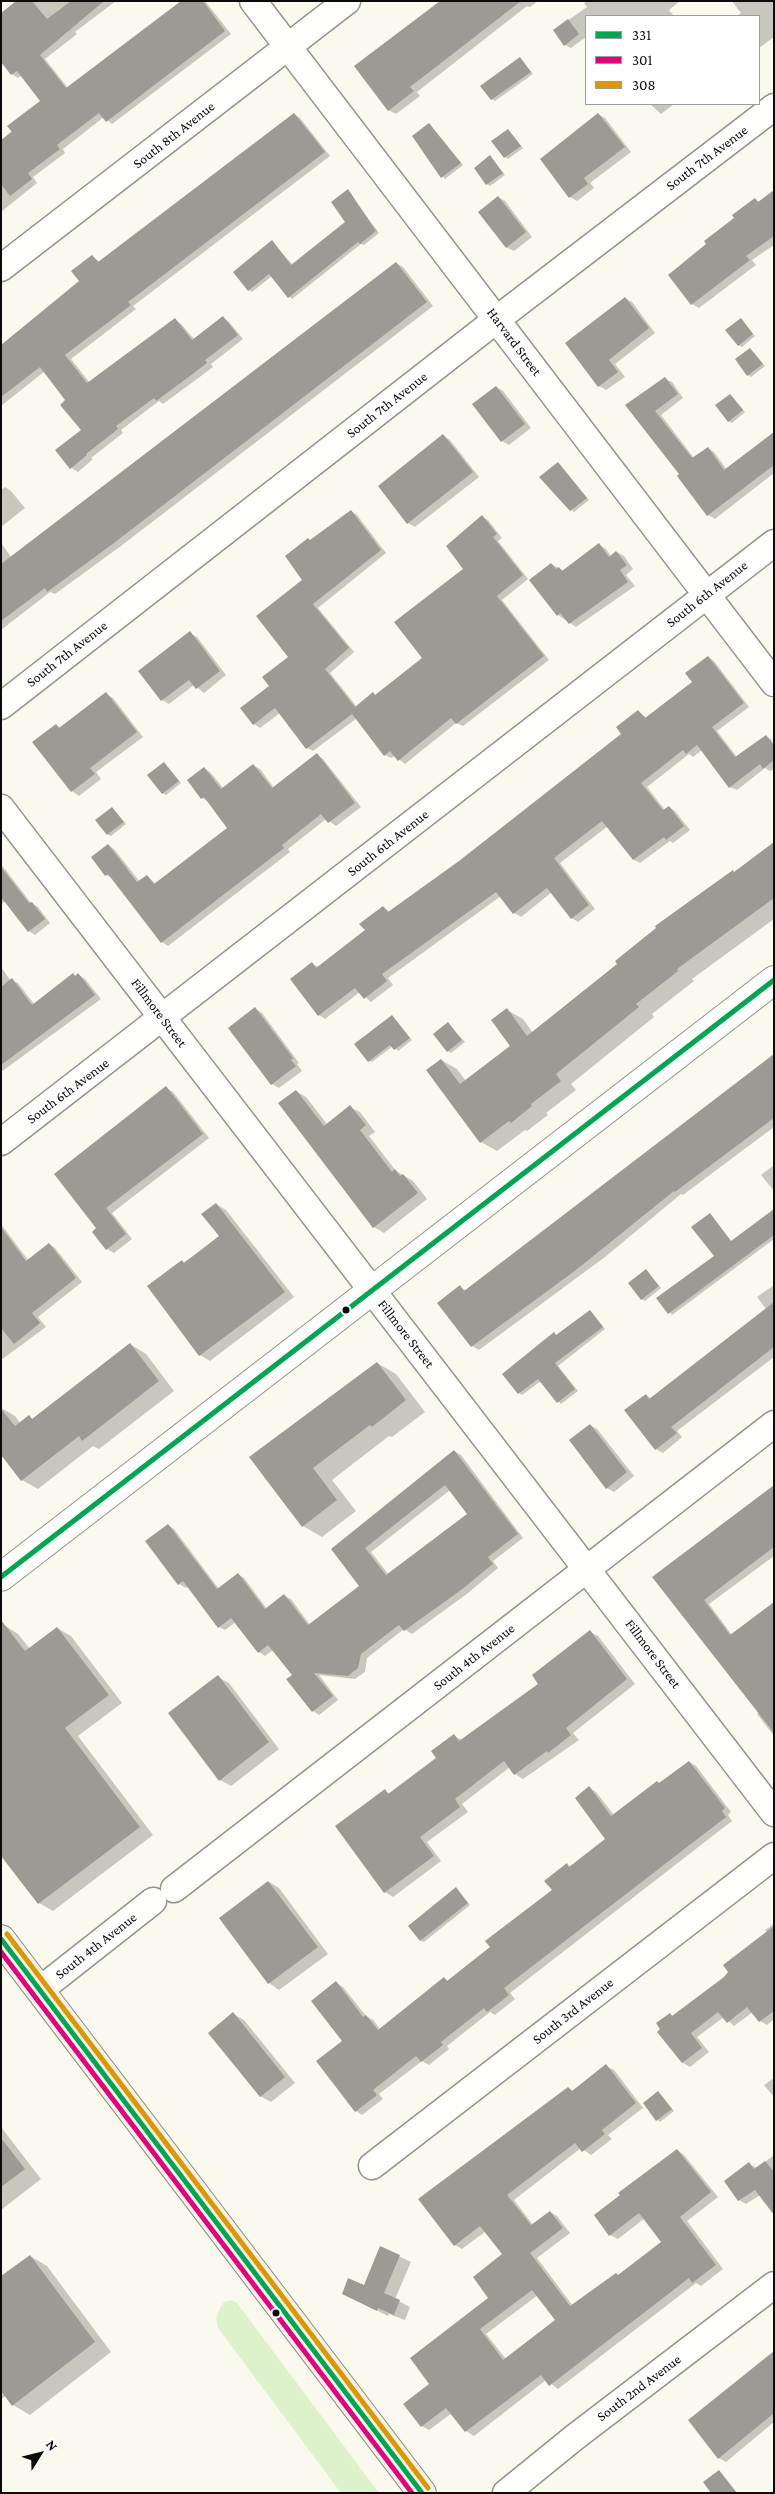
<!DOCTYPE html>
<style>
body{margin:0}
#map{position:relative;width:775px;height:2494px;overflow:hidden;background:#faf9ed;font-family:"Crimson Pro",serif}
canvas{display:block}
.frame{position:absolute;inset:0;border:2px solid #0b0b0b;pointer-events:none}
.legend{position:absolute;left:585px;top:15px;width:175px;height:90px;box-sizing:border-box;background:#fff;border:1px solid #9d9d9d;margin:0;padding:6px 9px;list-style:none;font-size:15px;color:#0b0b0b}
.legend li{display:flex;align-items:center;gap:10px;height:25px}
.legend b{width:25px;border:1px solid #9d9d9d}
.north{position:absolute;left:15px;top:2429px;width:50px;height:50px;-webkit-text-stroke:4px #fff;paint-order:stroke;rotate:54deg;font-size:14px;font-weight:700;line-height:20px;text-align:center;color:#0b0b0b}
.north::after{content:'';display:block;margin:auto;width:18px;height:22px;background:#0b0b0b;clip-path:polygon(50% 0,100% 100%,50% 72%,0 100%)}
</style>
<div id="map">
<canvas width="775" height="2494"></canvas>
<div class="frame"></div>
<ul class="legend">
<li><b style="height:6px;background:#00a651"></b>331</li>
<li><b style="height:6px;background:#e5007d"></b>301</li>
<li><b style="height:6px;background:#df9601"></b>308</li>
</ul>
<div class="north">N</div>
</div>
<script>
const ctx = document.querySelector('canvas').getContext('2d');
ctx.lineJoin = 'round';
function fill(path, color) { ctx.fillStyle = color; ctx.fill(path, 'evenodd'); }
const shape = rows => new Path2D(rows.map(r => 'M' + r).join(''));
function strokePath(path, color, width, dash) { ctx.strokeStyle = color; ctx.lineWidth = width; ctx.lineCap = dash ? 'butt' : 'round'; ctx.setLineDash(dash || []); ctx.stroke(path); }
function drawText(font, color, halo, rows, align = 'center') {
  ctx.font = font + ' "Crimson Pro",serif'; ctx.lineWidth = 5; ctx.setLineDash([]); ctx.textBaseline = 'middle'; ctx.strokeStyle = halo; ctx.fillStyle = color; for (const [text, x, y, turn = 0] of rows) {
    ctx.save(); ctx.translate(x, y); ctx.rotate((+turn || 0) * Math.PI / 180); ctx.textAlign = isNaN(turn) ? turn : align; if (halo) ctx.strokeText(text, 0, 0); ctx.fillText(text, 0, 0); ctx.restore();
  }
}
fill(shape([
 [232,2300,237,2303,379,2493,341,2493,218,2328,216,2318,220,2308,224,2302]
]), '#ddf2cb');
fill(shape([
 [19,1,116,1,75,32,77,34,45,59,68,88,183,1,205,1,231,34,112,124,104,117,63,149,65,153,33,177,37,183,1,212,1,141,42,101,22,75,18,78,12,74],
 [441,1,538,1,530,7,527,6,417,92,420,96,396,114,388,110],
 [587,1,680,1,669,10,674,16,586,16,586,37,571,48,565,45,554,30,587,7,584,3],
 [732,1,774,1,774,37,759,48,759,16,737,16,741,13],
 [520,59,533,74,495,101,492,99,482,86],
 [650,104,674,104,661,114],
 [294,114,300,118,330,156,133,306,136,309,71,359,90,383,175,320,181,324,195,340,223,318,229,322,243,339,211,364,213,367,197,379,163,404,159,401,121,430,123,433,91,458,93,459,78,472,71,468,82,430,67,401,45,371,1,406,1,346,81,281,92,256,100,262],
 [598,114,605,118,631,152,590,183,594,188,577,201,570,197],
 [429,125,463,165,445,179,429,161,431,160],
 [508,130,523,148,508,159,505,157],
 [490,157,505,175,490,186,487,184],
 [348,191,379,233,364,245,361,244,292,299,272,276,252,292,249,290,272,242,293,265,347,222],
 [774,192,774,245,752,260,756,265,699,308,692,304,708,245,755,200,760,202],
 [498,197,505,201,532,237,514,251,506,247],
 [396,263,403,267,433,306,121,546,55,594,50,592,1,630,1,543,12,558],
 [625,298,632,302,655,333,615,364,625,377,606,390,599,386,567,343],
 [741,319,755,336,742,347,739,345],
 [750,349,765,366,751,377,748,375],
 [665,379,672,382,683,398,661,415,694,458,708,448,714,452,727,470,774,433,774,473,715,519,708,515,681,474,627,406],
 [496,387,503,391,531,428,509,445,502,441],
 [731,395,745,412,732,423,728,421],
 [443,436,450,440,479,477,415,527,408,523],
 [558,463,589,500,574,512,554,493,541,477],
 [5,487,11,491,25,508,1,527,1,490],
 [351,511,357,515,386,553,318,608,354,652,330,673,357,707,373,694,376,696,424,659,465,569,482,517,488,520,502,538,498,541,528,579,502,600,549,660,463,726,456,723,405,764,395,756,391,758,385,755,357,718,313,751,307,748,280,713,260,728,254,724,270,686,289,657,311,541],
 [599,545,606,549,611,556,617,552,624,556,633,569,626,575,635,586,576,627,558,615,551,564,564,571],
 [190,633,197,637,226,675,204,693,194,685,169,704,162,700],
 [708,657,714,661,749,707,717,731,737,757,766,736,772,740,774,769,770,771,765,768,737,790,730,787,702,750,693,757,689,754,647,787,665,810,669,807,675,811,690,830,673,843,670,841,640,863,634,860,608,826,560,863,595,909,578,922,572,918,552,892,521,917,514,913,501,896,388,978,393,985,371,1002,360,992,325,1019,319,1015,312,964,319,967,366,931,383,907,390,912,459,862,623,734,639,712,647,718,693,682],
 [106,694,113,698,143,737,96,772,101,779,79,796,72,791,34,742,56,725,61,728],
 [317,755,323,759,361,807,336,826,326,819,288,849,290,852,168,946,162,942,113,879,106,875,108,845,114,849,140,882,147,876,156,884,229,828,209,802,202,798,204,768,210,772,224,789,253,765,260,769,274,788],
 [164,763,181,783,166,795,163,793],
 [112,808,126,824,111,836,107,834],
 [774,843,774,919,692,979,694,981,652,1014,654,1017,571,1084,576,1090,546,1113,548,1115,527,1131,525,1130,497,1151,481,1142,441,1060,457,1069,466,1081,512,1046,507,1010,523,1019,533,1033],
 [1,864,31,903,38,907,50,923,35,935,29,931,7,903,4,902,1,904],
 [1,967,11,981,18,983,35,1005,79,975,85,979,101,999,1,1072],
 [255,1009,262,1013,299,1063,297,1064,302,1071,279,1088,272,1084],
 [392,1016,412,1040,398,1051,393,1046,372,1062,369,1061],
 [448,1024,465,1042,451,1053,448,1051],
 [774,1054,774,1127,683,1195,681,1194,605,1257,479,1350,472,1346,460,1287,467,1291,498,1268],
 [166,1088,173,1092,209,1138,112,1213,132,1239,114,1253,107,1249,97,1229,56,1174],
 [296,1091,306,1097,327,1124,350,1107,360,1112,375,1132,369,1136,396,1171,413,1181,427,1199,384,1233,374,1227],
 [774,1165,774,1191,761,1175],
 [216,1204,226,1210,294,1297,210,1361,200,1355,149,1287,220,1237],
 [710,1215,732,1242,774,1229,774,1239,672,1315,658,1298,715,1256],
 [1,1224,28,1260,49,1244,55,1248,82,1282,38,1317,46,1327,1,1360],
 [646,1271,661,1288,645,1301,641,1299],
 [774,1285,774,1357,677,1431,682,1437,663,1453,656,1449,646,1395,652,1399,766,1309,757,1297],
 [590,1311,605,1329,558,1366,578,1391,561,1404,541,1381,522,1395,519,1393,554,1334,558,1336],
 [130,1344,146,1354,174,1391,99,1449,93,1446,38,1489,22,1480,1,1453,1,1408,15,1416,20,1423,29,1417,33,1419],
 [377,1363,396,1374,425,1412,392,1437,389,1436,332,1480,356,1511,322,1537,303,1526,250,1457],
 [590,1425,597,1429,634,1476,614,1492,607,1488],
 [454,1451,461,1455,523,1538,493,1561,498,1568,468,1593,412,1634,404,1629,367,1658,365,1672,355,1679,319,1675,338,1700,319,1715,313,1711,293,1676,273,1650,265,1656,259,1652,236,1622,225,1630,219,1627,188,1586,186,1588,179,1584,147,1541,168,1525,174,1529,219,1589,238,1574,244,1578,267,1609,284,1596,291,1599,310,1625,361,1586,333,1549],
 [450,1490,469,1514,389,1575,371,1552],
 [774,1496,774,1556,709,1604,732,1635,774,1603,774,1736,757,1714,759,1712,654,1578],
 [4,1625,18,1634,30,1649,57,1628,71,1636,122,1703,78,1736,153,1835,53,1911,39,1903,1,1853],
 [590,1632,598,1636,635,1684,573,1733,579,1740,523,1779,515,1774,510,1767,462,1804,468,1812,427,1842,441,1861,393,1897,385,1892,385,1791,391,1794,438,1758,454,1736,462,1740,540,1684],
 [218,1677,229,1683,279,1749,231,1786,220,1780],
 [689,1762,696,1766,731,1812,728,1815,732,1821,510,1993,515,1999,495,2015,490,2012,447,2046,449,2049,429,2065,422,2061,379,2094,383,2099,362,2115,356,2111,336,1983,343,1987,366,2016,373,2020,381,2030,444,1979,448,1981,492,1948,553,1891,567,1865,571,1867,607,1839,590,1788,596,1792,614,1815,658,1782,661,1784],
 [269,1882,279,1888,328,1954,279,1990,269,1983],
 [456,1889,470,1905,424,1942,421,1941],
 [774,1924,774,2019,767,2025,760,2021,753,2012,734,2026,724,2017,697,2037,709,2052,690,2067,683,2063,670,2014,673,2016,725,1978,767,1933,765,1930],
 [233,2014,244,2020,295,2083,271,2102,260,2096],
 [606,2066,614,2070,643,2108,608,2135,612,2139,591,2155,581,2148,514,2200,533,2225,550,2212,557,2216,570,2233,537,2258,573,2306,619,2276,663,2242,645,2218,618,2239,610,2235,677,2150,684,2155,718,2197,687,2221,723,2269,701,2286,696,2283,558,2389,546,2380,474,2436,466,2431,452,2413,429,2430,422,2426,431,2384,490,2298,504,2254,486,2231,462,2249,455,2245,568,2088,573,2091],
 [538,2295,557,2320,506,2359,486,2334],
 [774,2078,774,2097,764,2085],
 [659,2093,674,2111,660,2122,657,2120],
 [1,2127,41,2179,1,2210],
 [774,2155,774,2213,760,2195,746,2204,739,2200,725,2181,749,2164,757,2168],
 [381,2248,411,2262,395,2299,410,2307,405,2320,389,2314,388,2316,354,2299,365,2286],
 [30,2256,47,2266,111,2352,30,2415,13,2405,6,2396,1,2399,1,2278],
 [774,2353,774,2422,726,2462,719,2458]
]), '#0003');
fill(shape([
 [16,1,32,1,47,19,71,1,104,1,40,55,66,88,181,1,203,1,225,31,106,122,99,113,57,145,60,149,28,173,32,179,10,196,1,184,1,140,12,132,7,126,40,101,17,71,11,75,1,62,1,13],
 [440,1,521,1,410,87,414,91,388,111,354,66],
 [568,19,579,34,564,46,553,30],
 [520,57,531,72,491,100,480,86],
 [294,113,325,152,128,302,131,305,65,355,87,383,175,318,192,340,223,316,238,335,205,360,207,363,190,376,156,401,154,398,116,426,118,429,86,454,87,455,70,469,55,450,81,430,60,405,65,400,40,367,1,397,1,345,79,281,71,271,92,255,98,262],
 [598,113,625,147,584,178,588,184,569,198,540,159],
 [429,123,461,163,441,178,412,136],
 [508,129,521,146,504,158,491,141],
 [490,155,503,173,486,185,474,168],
 [348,189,376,231,360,244,358,242,288,298,269,274,248,291,233,272,272,240,291,265,345,222,331,202],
 [774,190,774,236,746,256,750,260,691,305,668,275,706,244,704,241,734,218,732,215,755,198,758,202],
 [498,196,526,232,506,248,478,212],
 [396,262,427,302,114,543,47,592,45,588,1,621,1,564],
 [625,297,649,328,609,360,618,372,598,387,565,343],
 [741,318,753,334,738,346,725,330],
 [750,348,763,364,747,376,735,359],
 [665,377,678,394,655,411,692,458,708,447,724,470,774,432,774,465,707,516,677,476,679,474,625,405],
 [496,386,525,424,501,442,472,404],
 [730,394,743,410,728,422,715,405],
 [443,434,473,472,407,524,378,486],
 [558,462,587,498,570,511,539,477],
 [351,510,381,550,313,604,349,648,325,669,355,707,373,692,375,695,422,658,394,622,463,569,446,546,482,515,497,534,493,537,523,575,497,596,544,656,456,724,451,718,398,761,390,751,384,756,352,714,306,749,275,708,253,725,240,708,269,686,262,677,288,657,256,616,302,580,285,556,308,538,310,540],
 [599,543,609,557,616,551,627,565,620,570,628,582,569,624,560,613,557,616,529,580,551,563,556,569,559,567,562,571],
 [190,631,220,671,196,689,189,680,161,701,138,671],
 [708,656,744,703,712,727,735,757,766,735,774,745,774,760,763,769,760,764,729,788,697,745,686,754,683,750,641,783,663,810,669,806,684,826,666,840,664,837,633,860,602,821,554,858,589,905,571,919,547,888,513,914,496,892,382,974,387,981,364,999,355,988,318,1016,290,979,312,962,316,968,365,930,359,924,383,906,388,912,459,861,621,734,616,727,638,710,645,718,692,682,685,673],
 [106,692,137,732,90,768,95,774,71,792,32,742,56,724,59,728],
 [317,753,355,803,328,823,321,814,282,845,284,848,161,943,108,874,105,876,91,857,108,844,137,882,147,875,154,884,227,828,204,797,201,799,187,780,204,767,221,789,253,764,272,788],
 [164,762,179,781,162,794,147,775],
 [112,807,124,822,107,835,95,820],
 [774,842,774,898,677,969,678,971,636,1004,639,1007,556,1074,561,1081,531,1104,532,1106,511,1123,509,1121,480,1143,426,1070,441,1059,460,1084,510,1046,491,1020,507,1008,527,1036,617,964,615,961,656,928,655,926,733,870,734,872],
 [1,867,29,903,32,902,45,919,28,932,1,897],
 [73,973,75,976,78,973,95,995,1,1065,1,987,12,978,32,1005],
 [255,1007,293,1058,291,1060,296,1066,271,1085,228,1028],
 [392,1015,410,1038,394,1050,390,1045,368,1062,354,1044],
 [448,1022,462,1040,447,1052,433,1034],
 [774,1054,774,1118,675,1192,674,1191,576,1270,471,1347,437,1303,460,1285,464,1291],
 [166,1086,203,1134,106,1208,126,1234,106,1250,92,1232,96,1228,54,1174],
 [296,1090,324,1126,350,1105,366,1125,360,1130,392,1172,395,1169,400,1176,403,1174,418,1193,373,1228,278,1103],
 [216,1203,285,1292,199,1356,147,1286,182,1260,184,1263,219,1236,201,1214],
 [774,1209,774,1235,668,1314,656,1298,714,1256,691,1227,710,1213,731,1241],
 [1,1227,26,1261,49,1243,76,1278,32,1313,40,1323,14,1344,1,1328],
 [646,1269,659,1286,641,1300,628,1283],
 [774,1302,774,1347,671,1427,677,1433,655,1450,624,1410,646,1394,649,1399],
 [590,1310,603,1327,555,1363,575,1389,557,1403,538,1379,518,1394,502,1374,554,1332,556,1335],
 [130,1343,159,1381,82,1441,79,1436,21,1481,1,1455,1,1409,15,1426,29,1415,32,1419],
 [377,1362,406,1400,372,1427,370,1425,313,1468,337,1500,302,1527,249,1457],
 [590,1424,627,1472,606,1489,569,1440],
 [454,1450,518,1534,488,1557,493,1564,461,1590,404,1631,399,1625,361,1654,358,1668,348,1676,314,1673,333,1696,312,1712,286,1679,292,1675,268,1645,258,1653,231,1618,218,1628,183,1581,178,1585,145,1541,168,1524,217,1589,238,1573,265,1609,284,1594,308,1625,359,1586,331,1549],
 [445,1485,467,1514,386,1575,365,1548],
 [774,1485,774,1547,704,1600,730,1635,774,1602,774,1733,652,1577],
 [1,1620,25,1651,57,1627,109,1695,65,1728,140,1827,38,1904,1,1856],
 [590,1630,627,1679,566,1728,571,1735,548,1753,547,1751,514,1775,504,1761,455,1799,460,1807,420,1837,434,1856,384,1893,335,1826,385,1789,388,1794,436,1758,431,1751,454,1734,459,1741,538,1684,532,1675],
 [218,1675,269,1742,219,1781,168,1713],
 [689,1761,725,1808,722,1811,726,1817,504,1988,509,1995,487,2012,484,2008,441,2042,443,2045,421,2062,416,2056,373,2090,377,2095,355,2112,316,2061,342,2041,311,2001,336,1981,363,2017,366,2015,378,2030,444,1977,447,1981,490,1947,485,1941,552,1890,544,1881,567,1863,569,1867,605,1839,575,1798,589,1786,611,1816,657,1781,659,1783],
 [268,1881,318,1947,268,1984,219,1918],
 [456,1887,468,1903,420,1941,408,1926],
 [774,1926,774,2011,759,2022,747,2007,727,2023,718,2012,691,2033,702,2048,682,2063,657,2032,660,2029,656,2023,670,2013,672,2016,724,1977,728,1972,723,1965],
 [233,2012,285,2077,260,2097,208,2033],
 [606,2064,636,2103,602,2130,605,2134,582,2152,575,2143,507,2195,531,2225,550,2211,563,2228,530,2253,570,2306,616,2273,618,2275,661,2242,639,2213,609,2236,594,2215,620,2195,618,2193,677,2149,711,2192,680,2217,716,2265,692,2283,689,2278,549,2386,541,2375,465,2432,446,2408,421,2427,403,2404,429,2384,410,2358,488,2298,473,2277,502,2254,480,2226,454,2246,418,2199,568,2087,572,2091],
 [532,2290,555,2320,503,2360,480,2329],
 [658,2091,672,2109,656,2121,643,2103],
 [1,2138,25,2169,1,2187],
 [765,2161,774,2172,774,2215,755,2190,738,2201,724,2181,749,2162,754,2169],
 [380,2246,400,2255,384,2293,400,2300,394,2315,378,2308,377,2311,342,2294,348,2278,364,2285],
 [30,2255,95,2342,12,2406,1,2391,1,2276],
 [774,2351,774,2413,718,2459,688,2420],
 [719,2470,737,2493,711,2493,703,2482]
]), '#9c9a94');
const minor = shape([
 [253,1,774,683],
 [1,268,347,1],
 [1,706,496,320,774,107],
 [1,808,774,1813],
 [1,1142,774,543],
 [174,1889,774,1424],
 [40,1990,153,1901],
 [372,2166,774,1856],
 [506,2493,575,2437,774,2285]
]);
const tertiary = shape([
 [1,1577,774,980]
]);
const secondary = shape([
 [1,1939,422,2493]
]);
strokePath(minor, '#93928d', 29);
strokePath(tertiary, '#93928d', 30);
strokePath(secondary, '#898983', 30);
strokePath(minor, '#fefefc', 26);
strokePath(tertiary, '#fefefc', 28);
strokePath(secondary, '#f3f4e7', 28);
strokePath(shape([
 [1,1577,774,980],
 [1,1939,422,2493]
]), '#00a651', 5);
strokePath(shape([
 [1,1952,412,2493]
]), '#e5007d', 5);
strokePath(shape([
 [7,1934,428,2488]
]), '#df9601', 5);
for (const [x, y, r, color] of [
 [346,1310,4.5,"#0b0b0b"],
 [276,2313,4.5,"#0b0b0b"]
]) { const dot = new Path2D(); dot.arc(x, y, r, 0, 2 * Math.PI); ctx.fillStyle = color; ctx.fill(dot); strokePath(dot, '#fff', 2); }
drawText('14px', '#0b0b0b', '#fff', [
 ["South 8th Avenue",174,135,-38],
 ["South 7th Avenue",707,158,-37],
 ["Harvard Street",514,342,53],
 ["South 7th Avenue",387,405,-38],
 ["South 6th Avenue",707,594,-38],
 ["South 7th Avenue",67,654,-38],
 ["South 6th Avenue",388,843,-38],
 ["Fillmore Street",159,1013,53],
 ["South 6th Avenue",68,1091,-37],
 ["Fillmore Street",406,1334,52],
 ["Fillmore Street",653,1654,53],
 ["South 4th Avenue",474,1657,-38],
 ["South 4th Avenue",96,1946,-38],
 ["South 3rd Avenue",573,2011,-38],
 ["South 2nd Avenue",639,2388,-37]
]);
</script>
